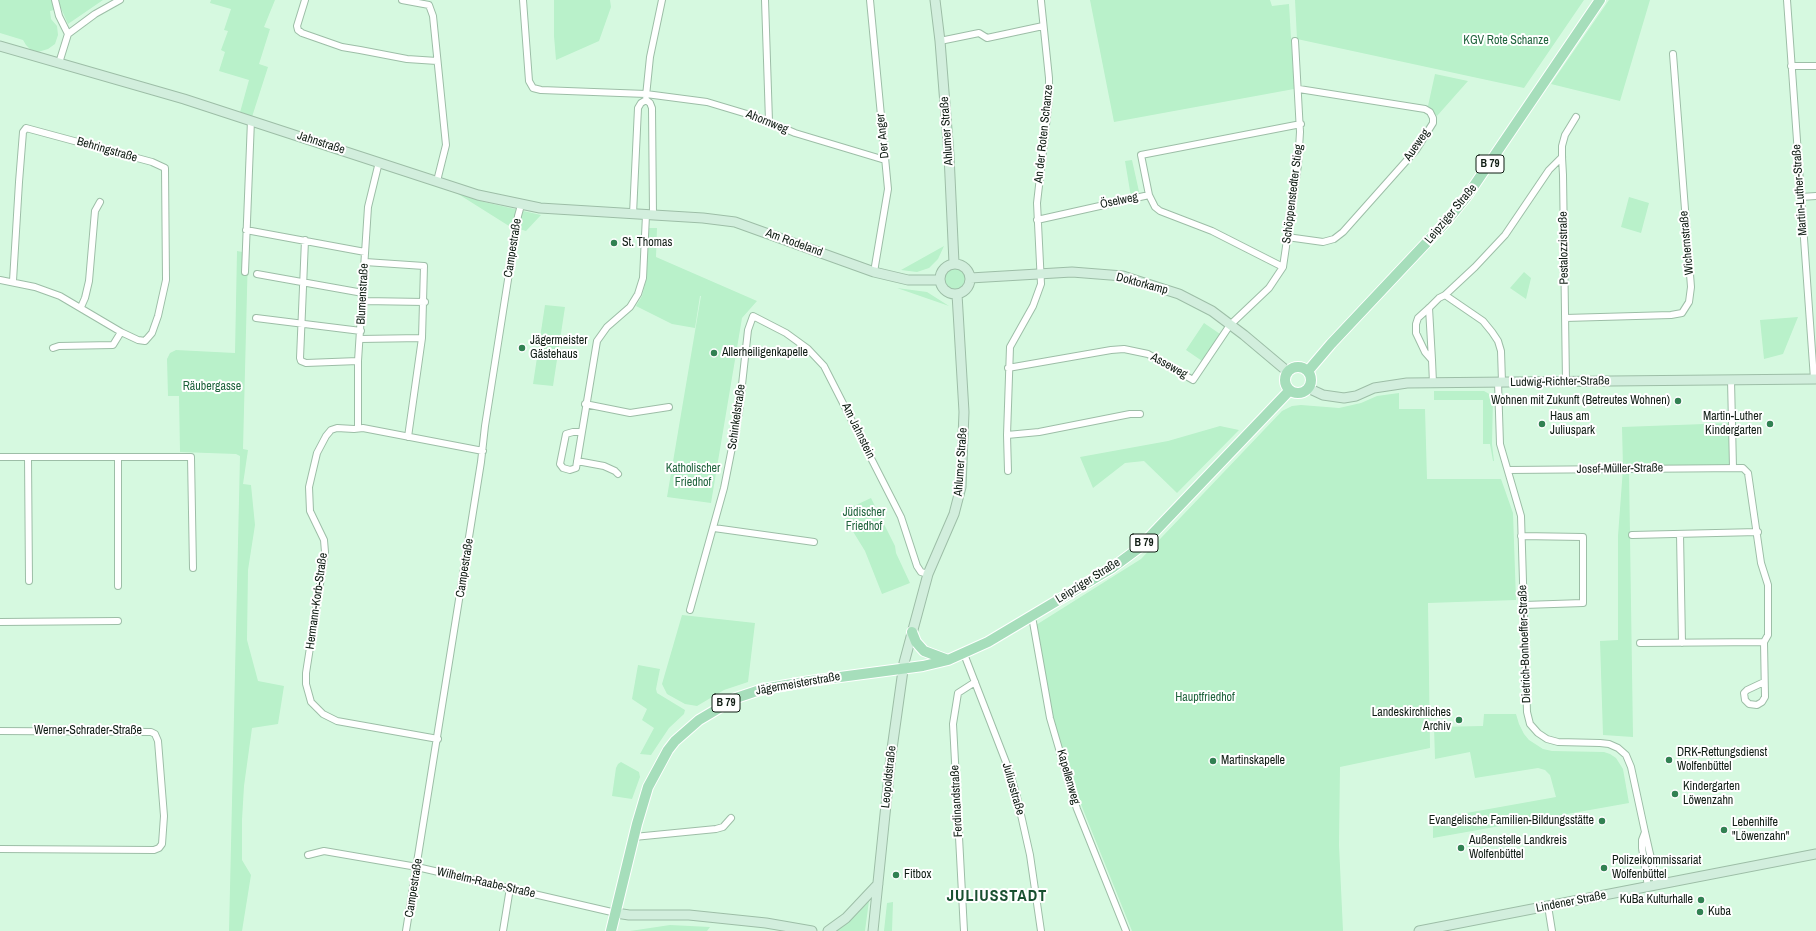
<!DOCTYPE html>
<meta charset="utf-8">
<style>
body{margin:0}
canvas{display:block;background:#d6f9e0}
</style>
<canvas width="1816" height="931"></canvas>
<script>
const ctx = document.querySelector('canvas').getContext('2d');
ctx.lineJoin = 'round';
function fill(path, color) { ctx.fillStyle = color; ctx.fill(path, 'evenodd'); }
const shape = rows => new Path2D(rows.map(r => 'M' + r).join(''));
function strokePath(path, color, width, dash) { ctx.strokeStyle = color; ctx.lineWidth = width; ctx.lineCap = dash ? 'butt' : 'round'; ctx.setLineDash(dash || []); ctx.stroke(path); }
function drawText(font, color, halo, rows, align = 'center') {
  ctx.font = font + ' "Archivo Narrow",sans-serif'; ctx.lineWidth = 4; ctx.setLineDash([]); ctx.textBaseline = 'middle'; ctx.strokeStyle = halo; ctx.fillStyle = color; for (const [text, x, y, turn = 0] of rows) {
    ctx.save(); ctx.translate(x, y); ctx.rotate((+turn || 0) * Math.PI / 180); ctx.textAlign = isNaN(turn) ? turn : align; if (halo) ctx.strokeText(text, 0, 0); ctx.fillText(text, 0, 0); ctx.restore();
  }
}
fill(shape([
 [0,0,103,0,68,24,61,8,50,11,51,19,57,26,58,35,55,44,48,49,38,52,32,51,26,45,23,40,0,33],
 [211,0,275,0,264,27,270,29,259,64,268,67,251,120,239,116,249,80,219,71,225,52,221,50,228,31,224,30,231,9,210,3],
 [554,0,610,0,611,7,599,41,556,60,554,36],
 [1090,0,1270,0,1272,6,1289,4,1294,89,1114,122],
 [1295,0,1584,0,1524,88,1297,39],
 [1609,0,1650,0,1620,101,1551,84],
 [1435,74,1468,81,1437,116,1428,106],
 [1132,160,1140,196,1131,197,1125,161],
 [455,192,484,202,541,215,526,231,509,226],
 [1629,197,1649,203,1641,233,1621,227],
 [647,228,657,228,656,257,757,301,742,318,711,503,667,497,701,296,700,296,695,328,672,324,636,306,642,296,647,277],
 [944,246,938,259,929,268,917,272,901,270],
 [237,251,248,253,243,449,248,450,243,484,251,485,255,525,248,570,247,640,258,681,284,686,278,724,252,728,244,786,242,820,242,860,251,875,242,931,229,931,240,456,236,454,180,452,179,396,168,396,167,359,170,353,176,350,235,353],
 '944 279a11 11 0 1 1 22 0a11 11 0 1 1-22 0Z',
 [1524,272,1531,278,1526,299,1510,288],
 [897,288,927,292,949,306],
 [545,305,565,307,553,386,533,384],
 [1798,317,1783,354,1764,359,1760,320],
 [1204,323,1223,336,1205,363,1186,350],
 [1434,391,1484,391,1491,395,1493,398,1492,444,1494,461,1493,461,1490,444,1483,444,1483,400,1434,400],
 [1399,393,1399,409,1425,409,1427,479,1501,479,1513,513,1516,600,1428,603,1430,748,1340,767,1339,845,1343,931,1132,931,1076,792,1053,719,1036,625,1141,559,1282,411,1292,406,1301,405,1339,408,1361,403,1377,396],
 [1732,423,1733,468,1629,469,1633,737,1603,735,1600,641,1618,640,1618,536,1623,468,1622,427],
 [1220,426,1239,430,1177,493,1144,461,1125,463,1093,488,1080,457,1168,441],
 [871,498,895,546,896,553,910,583,882,594,865,551,841,512],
 [682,615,755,623,748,682,724,690,697,706,685,704,667,694,662,684],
 [638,665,660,669,656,689,657,693,685,710,684,714,669,728,651,755,640,754,654,728,642,720,647,709,632,699],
 [1484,714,1516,714,1519,724,1524,734,1529,740,1543,749,1552,751,1604,752,1610,754,1616,758,1623,769,1629,803,1433,838,1433,819,1556,797,1550,775,1545,770,1538,768,1475,778,1470,752,1435,759,1434,727,1483,726],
 [621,762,639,772,640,777,632,799,612,796,616,768,618,764],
 [870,893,865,931,835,931],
 [893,902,892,931,884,931,887,903],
 [670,925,710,927,707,931,630,931]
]), '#b9f1ca');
const street = shape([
 [55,0,59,16,68,34],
 [305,0,297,26,298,30,302,33,342,47,360,50,407,59,437,61],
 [402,0,429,5,433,16,446,145,437,181],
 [523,0,529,81,533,88,541,90,646,94,707,102,757,117,795,133,885,160],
 [765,0,769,121],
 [870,0,888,189,874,272],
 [1787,0,1814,379],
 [940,41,979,33,987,38,1043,26],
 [59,63,68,34,95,14,120,0],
 [1791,66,1816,66],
 [646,96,650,57,662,0],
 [646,100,650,103,652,108,653,215],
 [1149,195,1141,155,1301,124],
 [1801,197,1816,196],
 [633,214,638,108,641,103,646,100],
 [1037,220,1149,195,1155,207,1160,211,1212,231,1283,267],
 [246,230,365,252],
 [1287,237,1323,242,1334,239,1343,232,1416,150,1433,123,1433,118,1430,112,1425,109,1299,89],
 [305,240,300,358,301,361,306,363,358,361],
 [365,262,424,266,422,338,408,437],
 [245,272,251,120],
 [257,274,363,293],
 [0,280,35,287,60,296,121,332,138,340,145,341,152,333,158,316,166,280,165,168,152,162,26,128,23,132,19,182,13,281],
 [1445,295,1483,321,1492,332,1498,341,1501,351,1502,382],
 [363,301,425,302],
 [81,307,85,298,89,281,95,211,100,202],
 [1429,308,1432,360,1425,352,1416,333,1416,324,1418,318,1429,308,1439,298,1445,295,1475,267,1505,235,1549,170,1562,157],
 [256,318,361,331],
 [1565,318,1671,315,1682,313,1689,302,1691,287,1673,54],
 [360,339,422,338],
 [53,348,59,346,113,345,121,332],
 [1432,360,1433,383],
 [1008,368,1111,350,1124,349,1148,354,1193,380,1230,325,1269,288,1283,267,1298,165,1300,132,1295,41],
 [1731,380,1733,468],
 [1498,382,1500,444,1521,516,1527,712,1530,724,1538,733,1547,739,1558,742,1600,743,1609,744,1618,748,1626,755,1631,767,1645,832],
 [1566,382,1563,175,1562,157,1562,146,1565,135,1576,117],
 [585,404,630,413,669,407],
 [358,428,358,361,368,207,379,162],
 [581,432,573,432,566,434,560,464,563,468,570,470,576,468,597,341,607,327,630,307,638,294,643,278,646,215],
 [1007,435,1039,432,1130,414,1140,414],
 [0,457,191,457,193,568],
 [28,457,29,581],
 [577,461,604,466,615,471,618,474],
 [1508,470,1743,468,1748,473,1761,563,1768,585,1768,635,1764,642,1765,697,1762,702,1757,705,1749,704,1745,700,1744,693,1747,690,1764,682],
 [1008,471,1007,435,1010,347,1033,306,1041,284,1037,203,1049,99,1049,78,1041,1],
 [714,528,814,542],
 [1680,534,1682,643],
 [1632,535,1758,532],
 [1521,536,1583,537,1583,603,1524,605],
 [118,586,118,457],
 [690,610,724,488,739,412,748,330,753,316,786,333,808,349,824,366,901,517,917,566,921,572,928,574],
 [1030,617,1033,622,1050,718,1071,790,1077,809,1126,931],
 [0,622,118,621],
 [1640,643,1764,642],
 [964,654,1009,770,1017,797,1030,855,1041,931],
 [0,731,151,732,155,734,158,741,164,816,162,844,159,848,154,850,0,849],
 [438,739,337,721,323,714,311,702,306,684,306,673,325,552,324,540,310,511,309,487,317,453,326,436,331,430,337,428,354,429,363,428,483,451],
 [634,837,716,829,723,827,731,818],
 [308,855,324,851,417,867,616,913],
 [1648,887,1642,848,1642,840,1645,832,1657,885],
 [1548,906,1552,931],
 [406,931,481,462,485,426,518,216,521,205],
 [503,931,510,888],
 [964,931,953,724,958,693,975,682]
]);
const secondary = shape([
 [935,0,940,41,949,155,954,263],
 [0,46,184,99,478,195,540,208,703,218,735,222,874,272,908,280,940,280],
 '940 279a15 15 0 1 1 30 0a15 15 0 1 1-30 0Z',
 [970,278,1072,272,1123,276,1138,281,1179,294,1212,311,1244,335,1288,372],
 [1308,388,1323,395,1344,398,1356,396,1374,388,1407,383,1816,379],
 [616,913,629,915,689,915,766,923,812,931],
 [828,931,846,918,878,884],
 [873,931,891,756,904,663,928,574,954,514,961,487,964,412,957,294],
 [1419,931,1816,854]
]);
const primary = shape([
 '1285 380a13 13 0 1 1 26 0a13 13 0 1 1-26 0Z',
 [1308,371,1331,344,1445,223,1467,196,1600,0],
 [912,632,916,642,924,651,948,660],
 [611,931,637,824,648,787,668,750,675,741,699,720,736,698,763,689,810,681,923,666,948,660,988,642,1112,568,1139,548,1290,390]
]);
strokePath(street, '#9dbea7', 8);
strokePath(secondary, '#9dbea7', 11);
strokePath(primary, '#fff', 12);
strokePath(street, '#fff', 6);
strokePath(secondary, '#d2eedd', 9);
strokePath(primary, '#a6debb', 10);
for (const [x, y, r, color] of [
 [614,243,4,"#318152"],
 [522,348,4,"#318152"],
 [714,353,4,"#318152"],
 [1678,401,4,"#318152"],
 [1542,424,4,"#318152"],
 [1770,424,4,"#318152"],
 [1459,720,4,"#318152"],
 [1669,760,4,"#318152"],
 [1213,761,4,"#318152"],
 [1675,794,4,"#318152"],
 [1602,821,4,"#318152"],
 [1724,830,4,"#318152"],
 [1461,848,4,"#318152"],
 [1604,868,4,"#318152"],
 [896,875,4,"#318152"],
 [1701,900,4,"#318152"],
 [1700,912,4,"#318152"]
]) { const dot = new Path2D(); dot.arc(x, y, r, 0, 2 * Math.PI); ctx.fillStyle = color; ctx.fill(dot); strokePath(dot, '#fff', 1.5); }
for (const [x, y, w] of [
 [1490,164,28],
 [1144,543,28],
 [726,703,28]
]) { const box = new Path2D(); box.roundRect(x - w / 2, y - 9, w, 18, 3); ctx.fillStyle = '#fff'; ctx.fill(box); strokePath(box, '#0f1c13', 1); }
drawText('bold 11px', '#0f1c13', null, [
 ["B 79",1490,164],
 ["B 79",1144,543],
 ["B 79",726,703]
]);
drawText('12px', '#20643d', '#fff', [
 ["KGV Rote Schanze",1506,41],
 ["Räubergasse",212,387],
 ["Katholischer",693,469],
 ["Friedhof",693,483],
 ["Jüdischer",864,513],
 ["Friedhof",864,527],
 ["Hauptfriedhof",1205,698]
]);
drawText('12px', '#0f1c13', '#fff', [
 ["Ahornweg",767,122,22],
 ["Ahlumer Straße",947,131,-94],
 ["An der Roten Schanze",1044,134,-84],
 ["Der Anger",883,136,-96],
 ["Jahnstraße",321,143,18],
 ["Aueweg",1417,145,-55],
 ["Behringstraße",107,150,16],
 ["Martin-Luther-Straße",1800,190,-94],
 ["Schöppenstedter Stieg",1293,194,-83],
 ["Öselweg",1119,201,-12],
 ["Leipziger Straße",1451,214,-50],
 ["Am Rodeland",794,243,20],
 ["Wichernstraße",1687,243,-95],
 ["Campestraße",513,248,-81],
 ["Pestalozzistraße",1564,248,-91],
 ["Doktorkamp",1142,284,15],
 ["Blumenstraße",363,294,-87],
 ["Asseweg",1169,366,29],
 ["Ludwig-Richter-Straße",1560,382,-1],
 ["Schinkelstraße",737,417,-82],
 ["Am Jahnstein",858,431,64],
 ["Ahlumer Straße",961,462,-86],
 ["Josef-Müller-Straße",1620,469,-1],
 ["Campestraße",465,568,-81],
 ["Leipziger Straße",1088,581,-32],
 ["Hermann-Korb-Straße",317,601,-82],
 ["Dietrich-Bonhoeffer-Straße",1525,644,-92],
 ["Jägermeisterstraße",798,684,-10],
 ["Werner-Schrader-Straße",88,731],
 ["Leopoldstraße",889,777,-84],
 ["Kapellenweg",1068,777,74],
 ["Juliusstraße",1013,789,74],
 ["Ferdinandstraße",957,801,-93],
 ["Wilhelm-Raabe-Straße",486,883,13],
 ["Campestraße",414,888,-81],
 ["Lindener Straße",1571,902,-11]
]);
drawText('12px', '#0f1c13', '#fff', [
 ["St. Thomas",622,243],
 ["Jägermeister",530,341],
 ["Gästehaus",530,355],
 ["Allerheiligenkapelle",722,353],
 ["Wohnen mit Zukunft (Betreutes Wohnen)",1670,401,"right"],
 ["Haus am",1550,417],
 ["Juliuspark",1550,431],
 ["Martin-Luther",1762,417,"right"],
 ["Kindergarten",1762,431,"right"],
 ["Landeskirchliches",1451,713,"right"],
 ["Archiv",1451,727,"right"],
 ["DRK-Rettungsdienst",1677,753],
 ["Wolfenbüttel",1677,767],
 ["Martinskapelle",1221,761],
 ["Kindergarten",1683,787],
 ["Löwenzahn",1683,801],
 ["Evangelische Familien-Bildungsstätte",1594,821,"right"],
 ["Lebenhilfe",1732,823],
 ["\"Löwenzahn\"",1732,837],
 ["Außenstelle Landkreis",1469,841],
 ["Wolfenbüttel",1469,855],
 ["Polizeikommissariat",1612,861],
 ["Wolfenbüttel",1612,875],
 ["Fitbox",904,875],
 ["KuBa Kulturhalle",1693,900,"right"],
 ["Kuba",1708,912]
], 'left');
ctx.letterSpacing = '1px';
drawText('bold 16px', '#185030', '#fff', [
 ["JULIUSSTADT",997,897]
]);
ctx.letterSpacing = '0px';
</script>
